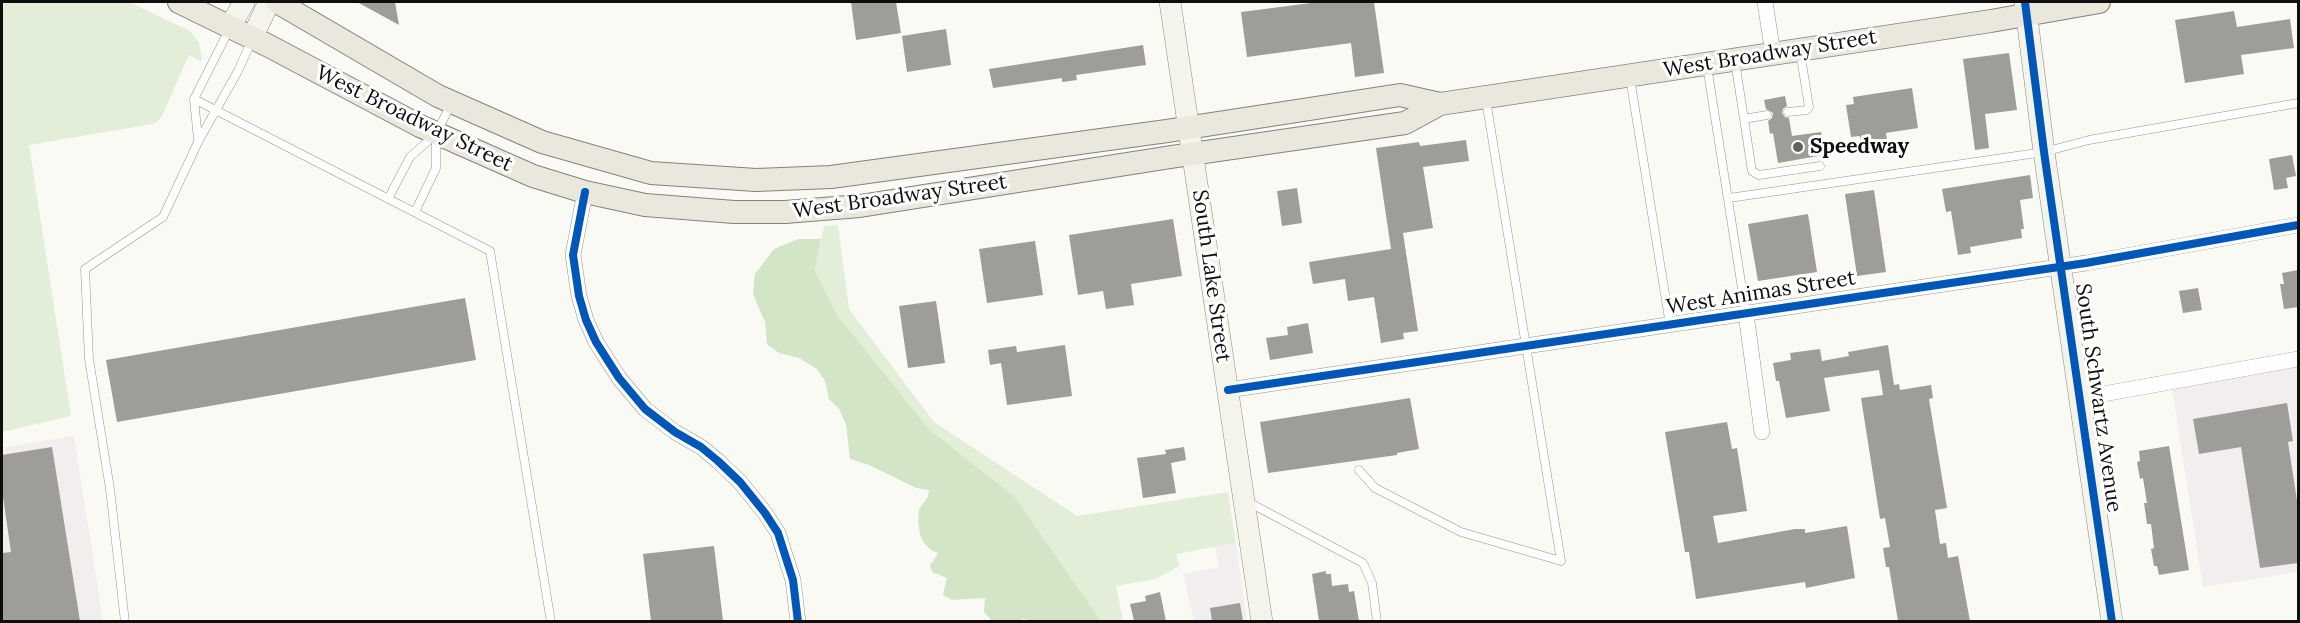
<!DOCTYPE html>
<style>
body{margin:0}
#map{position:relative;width:2300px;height:623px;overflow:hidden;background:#fafaf5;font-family:Lora,serif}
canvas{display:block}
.frame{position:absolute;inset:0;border:3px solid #0e0e0e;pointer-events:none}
</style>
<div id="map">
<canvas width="2300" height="623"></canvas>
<div class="frame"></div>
</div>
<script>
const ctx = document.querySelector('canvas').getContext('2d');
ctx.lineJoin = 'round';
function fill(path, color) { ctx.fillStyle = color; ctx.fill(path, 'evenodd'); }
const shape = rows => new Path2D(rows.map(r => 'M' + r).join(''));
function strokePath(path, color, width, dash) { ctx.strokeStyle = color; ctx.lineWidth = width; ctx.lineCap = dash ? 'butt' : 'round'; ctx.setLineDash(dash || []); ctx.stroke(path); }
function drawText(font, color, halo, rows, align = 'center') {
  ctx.font = font + ' Lora,serif'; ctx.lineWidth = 6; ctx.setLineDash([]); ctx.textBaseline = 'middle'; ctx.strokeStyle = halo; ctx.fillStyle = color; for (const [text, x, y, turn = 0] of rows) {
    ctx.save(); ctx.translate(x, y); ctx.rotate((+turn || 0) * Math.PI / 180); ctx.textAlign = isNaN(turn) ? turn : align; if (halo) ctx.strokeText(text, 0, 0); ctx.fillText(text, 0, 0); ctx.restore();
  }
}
fill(shape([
 [2298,367,2298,572,2203,587,2172,389],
 [74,436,103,621,2,622,2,454,4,453,5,447],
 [1236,543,1247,621,1194,621,1183,574,1219,567,1215,547]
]), '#f2eef0');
fill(shape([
 [2,2,129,2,190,31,199,43,202,58,201,61,189,55,161,118,153,124,29,145,71,416,2,432],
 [838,225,849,309,934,422,1077,516,1228,492,1236,543,1176,554,1179,566,1156,579,1116,586,1123,621,1101,621,1015,497,929,429,838,316,815,270,824,226]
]), '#e2eed7');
fill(shape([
 [798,239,821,239,815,270,838,316,929,429,1015,497,1101,621,1031,622,1025,619,1015,621,992,621,984,612,985,598,952,600,943,595,947,578,932,572,930,566,938,553,931,550,924,543,920,535,918,521,919,509,928,497,929,490,916,488,869,465,850,459,846,424,839,409,829,399,825,381,817,369,799,358,779,353,767,344,765,322,753,294,755,274,774,249]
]), '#d2e5c6');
fill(shape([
 [357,2,395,2,399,25],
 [851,2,896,2,901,33,856,40],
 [1319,2,1374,2,1384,73,1355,77,1351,43,1247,57,1241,12],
 [2234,11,2237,27,2290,19,2294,48,2241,55,2244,74,2185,83,2175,20],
 [946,29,951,65,907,72,902,36],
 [1143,45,1146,65,1076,75,1077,80,1062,82,1062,78,993,88,989,69],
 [2009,53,2017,110,1985,114,1989,148,1975,150,1963,59],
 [1912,88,1918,128,1886,133,1888,146,1862,150,1860,136,1851,137,1846,105,1854,104,1853,97],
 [1785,96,1787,106,1783,109,1782,113,1785,117,1789,118,1792,136,1821,132,1824,155,1778,163,1773,133,1770,134,1768,121,1772,118,1773,113,1766,109,1764,100],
 [1466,140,1469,161,1423,167,1433,228,1403,233,1418,331,1403,333,1404,339,1381,343,1374,297,1348,301,1345,279,1313,284,1309,262,1391,249,1376,148,1419,142,1420,146],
 [2292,155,2296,176,2286,178,2288,188,2274,190,2269,159],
 [2030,175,2033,198,2020,200,2024,229,2021,229,2022,238,1970,247,1971,253,1958,255,1951,211,1946,212,1942,189],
 [1297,188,1302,223,1282,226,1277,191],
 [1874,190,1886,272,1857,276,1845,194],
 [1808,214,1817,272,1758,281,1748,224],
 [1173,219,1182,276,1131,284,1134,305,1106,309,1103,291,1078,295,1069,235],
 [1035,241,1043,295,987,303,979,249],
 [2298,270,2298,307,2284,309,2280,284,2284,284,2282,273],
 [2198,288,2202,310,2183,313,2179,291],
 [465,298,476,360,117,422,106,360],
 [936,301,945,363,908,368,899,306],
 [1308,323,1313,353,1270,360,1266,338,1288,335,1287,327],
 [1065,345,1072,396,1007,405,1001,363,990,365,988,350,1016,346,1017,352],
 [1888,345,1894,385,1899,384,1900,390,1931,385,1933,398,1929,399,1947,508,1935,510,1940,544,1946,543,1948,558,1958,556,1970,621,1898,621,1889,567,1886,567,1883,548,1890,547,1885,518,1880,519,1861,398,1883,395,1879,370,1824,378,1830,411,1786,418,1779,381,1776,381,1773,363,1791,360,1790,353,1820,349,1822,361,1849,356,1848,352],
 [1410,398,1419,449,1397,453,1397,455,1268,473,1260,422],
 [2287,403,2293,441,2288,442,2298,507,2298,563,2260,568,2241,447,2199,454,2193,419],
 [1727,422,1732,449,1737,448,1747,511,1713,516,1718,543,1795,529,1805,529,1805,533,1847,526,1855,578,1806,588,1805,582,1696,599,1689,552,1685,552,1665,432],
 [2169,446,2189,570,2159,575,2157,566,2154,566,2151,549,2154,548,2151,524,2147,524,2144,503,2147,503,2143,478,2140,479,2137,462,2140,461,2139,451],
 [52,447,80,621,2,621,2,553,11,552,2,490,2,455],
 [1184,447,1186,460,1171,463,1176,493,1143,498,1137,458,1166,454,1165,450],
 [714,546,723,621,651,621,643,554],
 [1326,571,1326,574,1331,574,1332,586,1348,584,1349,592,1354,591,1359,621,1319,621,1312,574],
 [1160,592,1166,621,1134,621,1130,604,1146,601,1145,596],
 [1240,603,1243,621,1212,621,1210,608]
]), '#9e9d9a');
const lane = shape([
 [1735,61,1752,171,1759,175,1820,166],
 [1707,66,1746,314],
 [1630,78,1670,325],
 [194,99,490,251,551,622],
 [1788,112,1807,110,1809,107,1800,51],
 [1744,119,1767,115],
 [198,139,194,99,229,30],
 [1729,198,2044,152,2089,140,2298,103],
 [388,199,410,157,436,134,451,104],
 [415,212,436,168,436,136],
 [1359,470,1375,488,1461,532,1561,561,1486,100],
 [1248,502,1363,563,1372,583,1377,622],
 [125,622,110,489,89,359,85,269,163,217,199,140,238,71,252,40]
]);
const street = shape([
 [1765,2,1773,54],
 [585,192,573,255,579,296,586,320,596,342,619,378,645,409,675,432,701,447,718,461,740,482,765,513,778,533,785,555,793,580,798,622],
 [1746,314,1762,432],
 [1228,390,2086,263,2298,225],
 [2081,398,2298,359]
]);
const secondary = shape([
 [1170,2,1262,622],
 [2025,2,2044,152,2112,622],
 [230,27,244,2],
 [252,38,269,2]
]);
const primary = shape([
 [179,2,269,46,420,126,533,176,585,192,645,205,734,212,785,212,860,206,1171,157,1405,123,1440,104,1991,21,2099,2],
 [277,2,438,96,542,142,651,173,756,180,831,177,1167,131,1400,95,1440,104]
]);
strokePath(lane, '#949492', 9);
strokePath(street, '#949492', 16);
strokePath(secondary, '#8b8b89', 22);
strokePath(primary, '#82827f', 24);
strokePath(lane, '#fefefe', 8);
strokePath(street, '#fefefe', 15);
strokePath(secondary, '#f4f4eb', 21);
strokePath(primary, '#eae8dc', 22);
strokePath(shape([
 [2025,2,2044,152,2112,622],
 [585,192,573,255,579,296,586,320,596,342,619,378,645,409,675,432,701,447,718,461,740,482,765,513,778,533,785,555,793,580,798,622],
 [1228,390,2086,263,2298,225]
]), '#0057b8', 8);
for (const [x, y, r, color] of [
 [1798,147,6,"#61615f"]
]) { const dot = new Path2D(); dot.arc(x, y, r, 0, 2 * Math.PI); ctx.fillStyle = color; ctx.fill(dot); strokePath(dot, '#fff', 2); }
drawText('21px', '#0e0e0e', '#fff', [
 ["West Broadway Street",1770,54,-9],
 ["West Broadway Street",414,119,26],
 ["West Broadway Street",900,197,-8],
 ["South Lake Street",1211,276,82],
 ["West Animas Street",1761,293,-9],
 ["South Schwartz Avenue",2098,398,82]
]);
drawText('bold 21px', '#0e0e0e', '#fff', [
 ["Speedway",1810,147]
], 'left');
</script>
